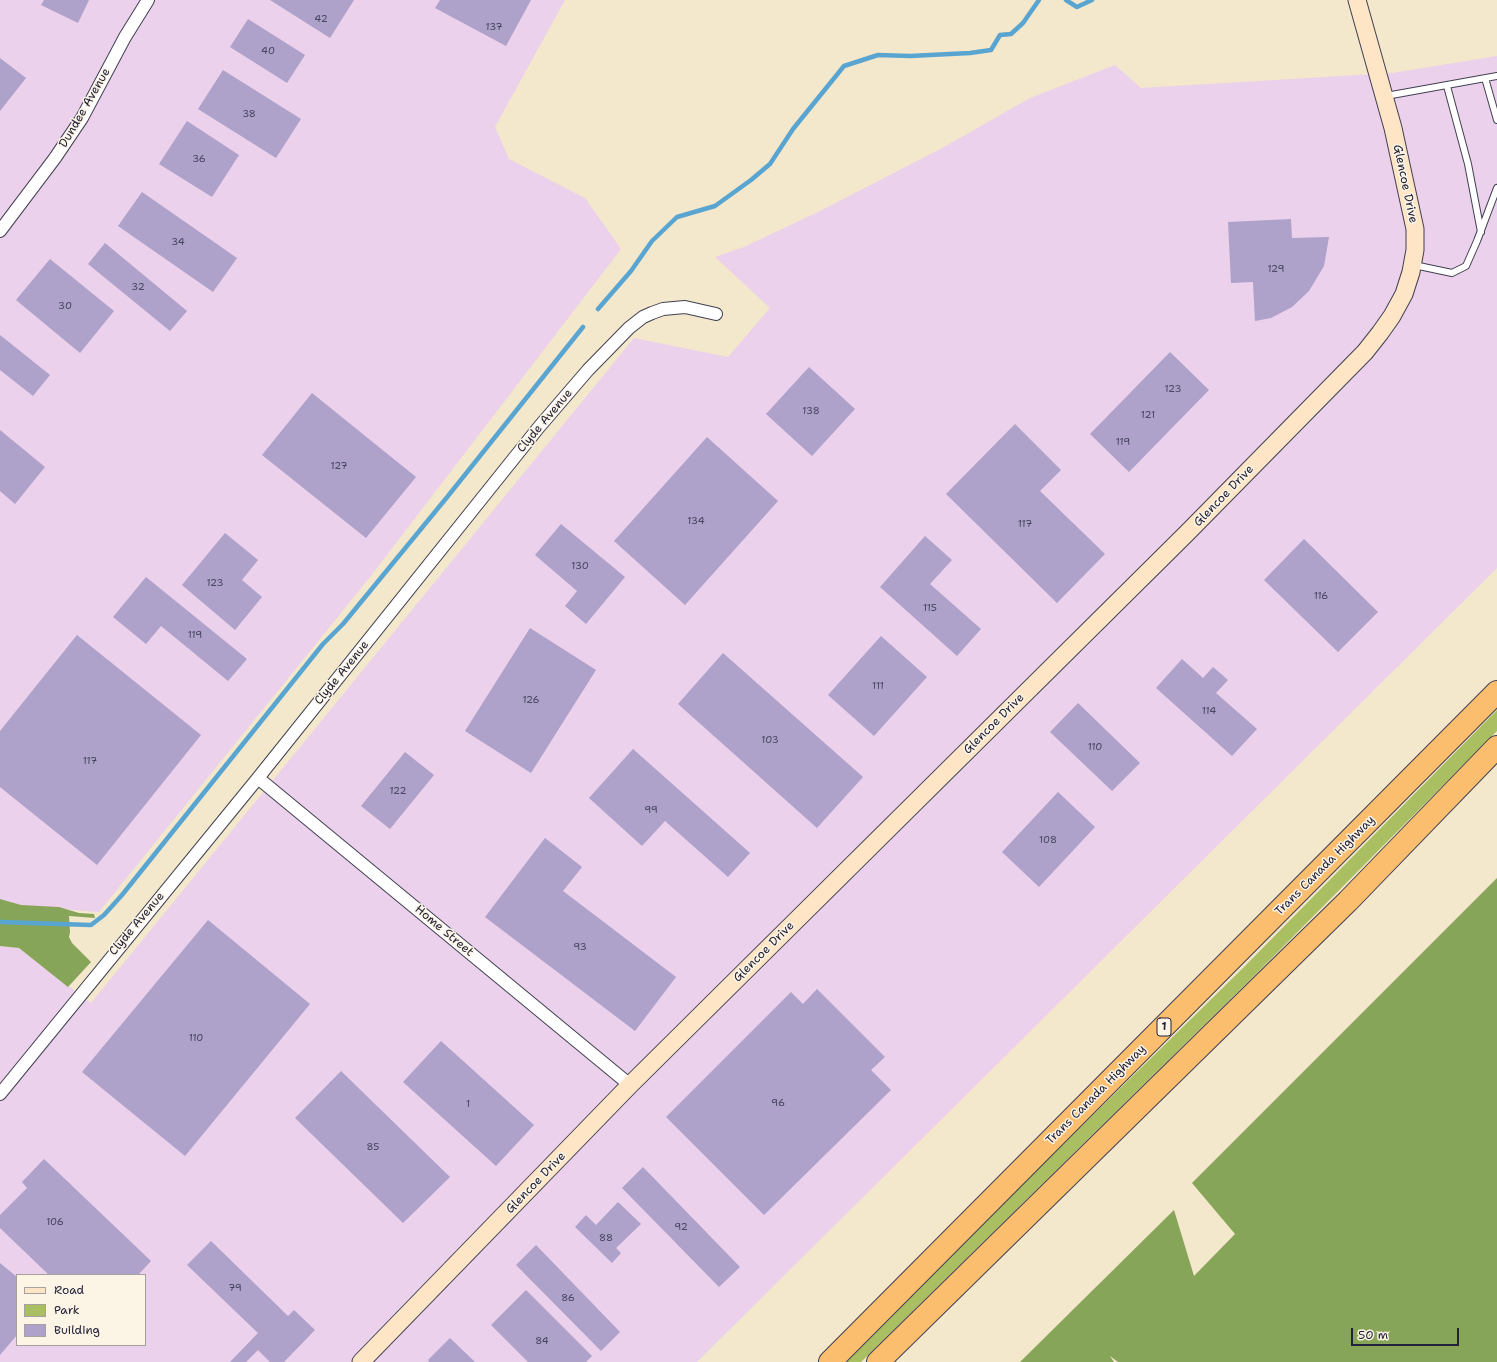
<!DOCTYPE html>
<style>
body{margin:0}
#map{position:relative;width:1497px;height:1362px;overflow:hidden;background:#f3e7cc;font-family:"Shantell Sans",sans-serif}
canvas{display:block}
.legend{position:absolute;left:16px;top:1274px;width:130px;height:72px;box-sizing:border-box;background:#fcf5e5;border:1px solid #a5a1a1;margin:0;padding:5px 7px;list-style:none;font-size:12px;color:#22223b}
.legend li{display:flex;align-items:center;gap:8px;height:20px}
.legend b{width:20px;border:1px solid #a5a1a1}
.scale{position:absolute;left:1351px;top:1328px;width:108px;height:18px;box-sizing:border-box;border:2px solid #22223b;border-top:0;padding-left:5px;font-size:12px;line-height:14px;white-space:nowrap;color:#22223b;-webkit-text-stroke:3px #fcf5e5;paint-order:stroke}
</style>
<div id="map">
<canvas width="1497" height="1362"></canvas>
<ul class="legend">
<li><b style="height:5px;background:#fde5c5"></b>Road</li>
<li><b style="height:11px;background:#aabe62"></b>Park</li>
<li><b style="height:11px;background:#aea1ca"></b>Building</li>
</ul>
<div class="scale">50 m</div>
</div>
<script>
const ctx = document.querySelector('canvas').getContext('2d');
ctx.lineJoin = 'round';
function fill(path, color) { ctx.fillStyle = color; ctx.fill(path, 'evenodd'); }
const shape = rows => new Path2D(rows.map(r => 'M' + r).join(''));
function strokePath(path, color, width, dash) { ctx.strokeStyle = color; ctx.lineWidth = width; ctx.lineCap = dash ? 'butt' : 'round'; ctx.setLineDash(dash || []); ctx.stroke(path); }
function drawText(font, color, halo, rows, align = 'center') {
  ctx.font = font + ' "Shantell Sans",sans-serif'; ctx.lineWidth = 3; ctx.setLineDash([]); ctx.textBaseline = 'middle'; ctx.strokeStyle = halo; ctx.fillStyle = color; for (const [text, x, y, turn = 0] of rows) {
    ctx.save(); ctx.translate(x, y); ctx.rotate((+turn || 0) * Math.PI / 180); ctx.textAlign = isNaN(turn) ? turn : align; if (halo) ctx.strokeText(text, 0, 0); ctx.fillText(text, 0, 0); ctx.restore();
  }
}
fill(shape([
 [0,0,565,0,495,127,509,159,585,198,621,249,370,577,99,912,0,904],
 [1497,56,1497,568,697,1362,0,1362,0,946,19,948,91,1003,634,338,728,357,770,308,715,257,744,247,822,210,946,146,1030,98,1115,65,1141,88,1392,73],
 [17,1275,145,1275,145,1345,17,1345]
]), '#ebd1eb');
fill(shape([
 [1497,710,1497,731,1253,977,861,1362,841,1362,1242,969]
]), '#aabe62');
fill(shape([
 [1497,878,1497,1362,1118,1362,1110,1356,1114,1362,1020,1362,1174,1210,1194,1276,1235,1234,1192,1183],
 [0,899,21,905,59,907,79,913,94,914,95,918,69,916,70,932,69,937,72,943,91,962,68,987,19,948,0,946]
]), '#87a558');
strokePath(shape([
 [1066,0,1077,7,1092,0],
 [598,309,631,271,652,241,677,217,715,206,751,180,770,164,793,129,844,66,878,55,910,56,970,53,991,50,1000,35,1011,34,1023,23,1039,0],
 [0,922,91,925,104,915,122,895,323,644,343,624,448,496,583,327]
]), '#59a5d1', 4.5);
fill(shape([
 [44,0,89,0,78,23,41,5],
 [270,0,354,0,330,38],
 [440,0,531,0,506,46,435,8],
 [248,19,305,55,287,83,230,47],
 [0,58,26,78,0,111],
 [223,70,301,119,276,158,198,109],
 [187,121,239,155,212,197,159,164],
 [142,192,237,258,213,292,118,226],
 [1291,219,1292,238,1329,237,1324,266,1309,291,1292,307,1271,318,1255,321,1253,282,1231,283,1228,222],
 [105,243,187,311,170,331,88,264],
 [50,259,114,311,80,353,16,300],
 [0,335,50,375,33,396,0,370],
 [1170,352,1209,390,1129,472,1090,434],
 [809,367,855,409,812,456,766,414],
 [312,393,416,477,366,538,262,455],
 [1015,424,1061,470,1040,491,1105,554,1057,603,946,494],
 [0,430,45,467,15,504,0,491],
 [707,437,778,501,685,605,614,541],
 [561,524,625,577,586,624,565,606,577,591,535,555],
 [225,533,258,560,242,580,262,597,235,630,182,585],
 [925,536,952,560,930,584,981,629,957,656,880,587],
 [1304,539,1378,612,1338,652,1264,580],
 [146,577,247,659,228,681,161,626,146,644,113,617],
 [530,628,596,670,531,773,465,731],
 [77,635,201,735,97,865,0,787,0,731],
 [881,636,927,677,874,736,828,695],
 [723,653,863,777,817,828,678,704],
 [1182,659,1203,678,1213,667,1228,680,1216,693,1257,729,1232,756,1156,688],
 [1078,703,1140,763,1112,791,1050,732],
 [633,749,750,853,728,877,665,821,642,846,589,798],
 [405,752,434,775,390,829,361,806],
 [1058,792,1095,827,1039,887,1002,852],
 [545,838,582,867,563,891,676,977,635,1031,485,917],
 [208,920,310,1004,185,1156,82,1072],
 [817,989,885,1057,871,1070,891,1090,764,1215,666,1117,791,992,803,1004],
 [441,1041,534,1125,496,1166,403,1082],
 [341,1071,450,1177,403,1223,295,1118],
 [44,1159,151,1261,138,1275,49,1275,0,1228,0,1215,27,1188,22,1182],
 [643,1167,740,1267,719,1287,622,1188],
 [618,1202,641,1224,616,1248,621,1253,612,1263,575,1227,586,1215,596,1225],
 [211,1241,288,1316,294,1310,315,1330,284,1362,270,1362,258,1350,246,1362,230,1362,258,1333,187,1265],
 [536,1245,620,1332,601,1351,516,1265],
 [0,1263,17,1277,17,1335,0,1355],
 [526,1290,592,1356,586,1362,528,1362,491,1325],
 [450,1338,475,1362,429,1362,428,1360]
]), '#aea1ca');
const lane = shape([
 [1485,78,1497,120],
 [1447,86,1468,164,1481,232],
 [1386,96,1497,76],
 [1414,265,1452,273,1466,266,1477,241,1497,188]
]);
const street = shape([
 [0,231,55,158,82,118,125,37,148,0],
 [258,778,630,1085],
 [0,1094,258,778,539,427,588,370,629,328,643,317,652,313,663,309,685,307,716,314]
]);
const secondary = shape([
 [361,1362,630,1085,1187,533,1365,352,1380,333,1392,316,1404,294,1411,272,1415,250,1415,229,1393,128,1357,0]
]);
const highway = shape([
 [830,1362,1497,692],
 [878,1362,1348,901,1497,747]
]);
strokePath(lane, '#414051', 8);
strokePath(street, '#414051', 14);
strokePath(secondary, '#414051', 19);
strokePath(highway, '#414051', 24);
strokePath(lane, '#fff', 6);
strokePath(street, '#fff', 12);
strokePath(secondary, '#fde5c5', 17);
strokePath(highway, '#fbbd6e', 22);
drawText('10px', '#45425f', null, [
 ["42",321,19],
 ["137",494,27],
 ["40",268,51],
 ["38",249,114],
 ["36",199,159],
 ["34",178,242],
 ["129",1276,269],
 ["32",138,287],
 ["30",65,306],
 ["123",1173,389],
 ["138",811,411],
 ["121",1148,415],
 ["119",1123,442],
 ["127",339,466],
 ["134",696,521],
 ["117",1025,524],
 ["130",580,566],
 ["123",215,583],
 ["116",1321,596],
 ["115",930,608],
 ["119",195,635],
 ["111",878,686],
 ["126",531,700],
 ["114",1209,711],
 ["103",770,740],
 ["110",1095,747],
 ["117",90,761],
 ["122",398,791],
 ["99",651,810],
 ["108",1048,840],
 ["93",580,947],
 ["110",196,1038],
 ["96",778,1103],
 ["1",468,1104],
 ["85",373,1147],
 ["106",55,1222],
 ["92",681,1227],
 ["88",606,1238],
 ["79",235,1288],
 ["86",568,1298],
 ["84",542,1341]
]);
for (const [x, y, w] of [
 [1164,1027,14]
]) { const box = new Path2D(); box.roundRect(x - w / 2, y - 9, w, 18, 3); ctx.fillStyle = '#fcf5e5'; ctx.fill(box); strokePath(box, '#22223b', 1); }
drawText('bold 11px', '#22223b', null, [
 ["1",1164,1027]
]);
drawText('12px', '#22223b', '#fcf5e5', [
 ["Dundee Avenue",85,108,-60],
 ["Glencoe Drive",1405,184,78],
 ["Clyde Avenue",545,421,-50],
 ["Glencoe Drive",1224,496,-46],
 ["Clyde Avenue",342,673,-51],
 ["Glencoe Drive",994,724,-45],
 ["Trans Canada Highway",1325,866,-45],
 ["Clyde Avenue",137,924,-50],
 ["Home Street",444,931,40],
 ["Glencoe Drive",764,952,-45],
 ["Trans Canada Highway",1096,1095,-45],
 ["Glencoe Drive",536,1183,-46]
]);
</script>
